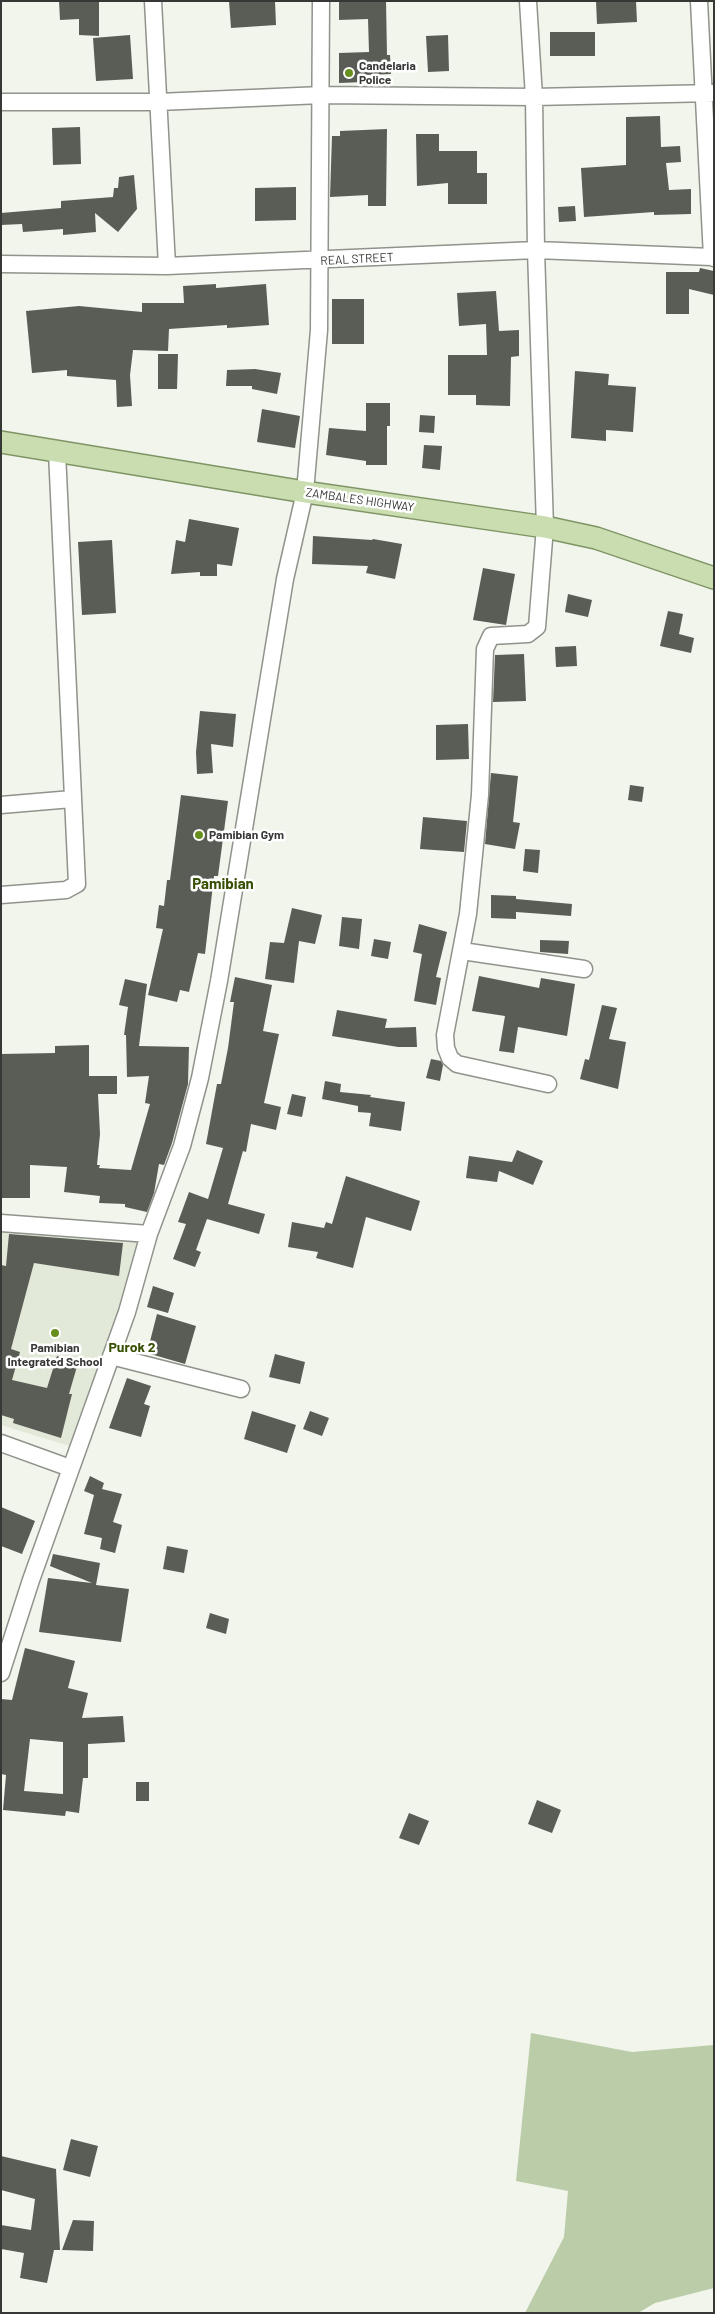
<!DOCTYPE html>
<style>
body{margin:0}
#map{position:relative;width:715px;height:2314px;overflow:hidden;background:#f1f5ec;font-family:Barlow,sans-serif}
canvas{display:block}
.frame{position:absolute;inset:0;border:2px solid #363835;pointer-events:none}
</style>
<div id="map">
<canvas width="715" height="2314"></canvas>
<div class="frame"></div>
</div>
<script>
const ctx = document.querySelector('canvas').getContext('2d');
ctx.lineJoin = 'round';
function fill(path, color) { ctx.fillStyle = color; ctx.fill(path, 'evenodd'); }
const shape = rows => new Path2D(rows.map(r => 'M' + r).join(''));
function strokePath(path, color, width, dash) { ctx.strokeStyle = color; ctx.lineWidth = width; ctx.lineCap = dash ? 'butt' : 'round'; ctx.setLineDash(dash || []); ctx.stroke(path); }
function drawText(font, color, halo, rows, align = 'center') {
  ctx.font = font + ' Barlow,sans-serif'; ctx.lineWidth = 5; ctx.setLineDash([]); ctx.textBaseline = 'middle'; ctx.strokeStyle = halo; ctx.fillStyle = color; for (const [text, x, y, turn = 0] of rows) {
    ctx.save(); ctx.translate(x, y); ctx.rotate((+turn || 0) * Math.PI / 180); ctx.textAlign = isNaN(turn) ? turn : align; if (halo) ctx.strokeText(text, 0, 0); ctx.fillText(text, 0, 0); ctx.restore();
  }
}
fill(shape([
 [1,1227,142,1242,69,1446,1,1425]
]), '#e2e9d9');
fill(shape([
 [531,2033,632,2052,714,2045,714,2288,655,2303,638,2313,525,2313,564,2237,568,2191,516,2181]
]), '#bbcca8');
fill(shape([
 [59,1,99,1,99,36,79,35,79,19,60,20],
 [229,1,275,1,276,25,231,28],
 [339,1,386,1,387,55,390,55,391,74,365,75,365,82,339,83,339,53,369,52,368,19,339,20],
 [596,1,636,1,637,22,597,24],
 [550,32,595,32,595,56,550,56],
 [130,35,133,79,96,81,93,38],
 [448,35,449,71,428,72,426,36],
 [660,116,661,147,680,146,681,162,666,163,669,190,691,189,691,214,654,215,654,212,584,217,581,168,626,165,626,117],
 [80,127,81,164,53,165,52,128],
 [387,129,386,206,368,206,368,195,330,197,332,136,340,136,340,131],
 [416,134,439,134,439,151,477,151,477,173,487,173,487,204,448,204,448,183,417,186],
 [134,175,137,209,118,232,95,213,96,232,63,235,63,229,23,232,22,224,1,225,1,213,61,208,61,201,113,197,114,188,118,188,119,177],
 [296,187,296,220,255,221,255,188],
 [575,206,576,221,559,222,558,207],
 [700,268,714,271,714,295,689,289,689,314,666,314,666,272,699,272],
 [216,284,216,288,266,284,269,325,227,328,227,325,169,329,168,351,133,350,130,375,132,406,117,407,116,380,67,376,67,370,32,373,26,311,79,306,142,312,142,303,184,303,183,286],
 [496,291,499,331,519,330,519,356,511,357,510,406,476,405,476,395,448,395,448,355,487,355,486,324,459,326,457,293],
 [332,299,364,299,364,344,332,344],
 [158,354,178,354,177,389,158,389],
 [255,369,281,373,277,394,252,389,252,386,226,386,227,370],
 [575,371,609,374,608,385,636,387,633,432,606,430,606,441,571,438],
 [366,403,390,403,390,426,387,426,387,465,366,465,366,461,326,455,329,428,366,431],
 [262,409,300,416,295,448,257,442],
 [420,415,435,416,434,433,419,432],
 [424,445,442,446,440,470,422,468],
 [189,519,239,528,232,566,217,564,217,576,200,576,200,572,171,574,176,540,185,542],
 [313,536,372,540,373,539,402,544,395,579,366,573,368,566,312,564],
 [112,540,116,613,82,615,78,542],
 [483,568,515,574,506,625,473,620],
 [568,594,592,600,588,617,565,612],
 [668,611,683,614,679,634,694,638,691,653,660,646],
 [576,646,577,666,556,667,555,647],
 [524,654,526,701,493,702,495,655],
 [200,711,236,714,233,747,211,744,213,773,197,774,196,752],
 [468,724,469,759,436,760,436,725],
 [491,773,518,776,513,822,520,823,515,849,485,844],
 [630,785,644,787,642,802,628,800],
 [181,795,228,801,218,876,214,876,205,954,198,953,189,992,180,990,177,1002,148,995,163,929,156,928,159,905,164,906,167,880,170,880],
 [423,817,467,821,464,852,420,849],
 [525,849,540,850,538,873,523,871],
 [491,895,516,896,516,899,572,904,571,916,516,912,516,919,491,918],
 [292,908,322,915,315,944,299,941,294,983,265,979,270,942,284,943],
 [342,917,362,919,359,949,339,946],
 [419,924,447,932,436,977,441,978,436,1005,414,1001,422,954,413,952],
 [374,939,391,942,388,959,371,956],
 [540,940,569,941,568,954,540,952],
 [479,976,539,988,541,978,575,984,567,1036,518,1027,514,1053,499,1051,505,1016,472,1011],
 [235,977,272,985,263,1031,279,1034,264,1103,281,1107,276,1130,251,1124,246,1152,243,1151,228,1204,265,1214,259,1234,207,1219,196,1250,201,1252,195,1267,173,1259,186,1224,178,1222,189,1192,208,1199,223,1148,206,1144,217,1084,221,1084,228,1048,234,1002,230,1002],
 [125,979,147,984,139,1046,189,1047,188,1084,172,1143,164,1165,159,1164,154,1193,147,1212,125,1207,125,1204,99,1203,100,1196,64,1192,67,1167,30,1165,30,1198,1,1198,1,1054,55,1053,55,1046,89,1045,89,1076,117,1076,117,1094,98,1094,100,1134,97,1165,100,1165,99,1168,131,1170,150,1104,145,1103,149,1076,127,1077,126,1035,124,1035,128,1007,119,1005],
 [602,1005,617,1008,609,1039,626,1042,618,1089,580,1079,585,1059,589,1060],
 [337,1010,387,1019,385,1028,416,1027,417,1047,398,1047,332,1036],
 [431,1059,441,1061,443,1065,440,1081,426,1078],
 [325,1081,341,1084,340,1092,371,1095,370,1097,405,1102,401,1131,369,1126,371,1113,358,1112,358,1106,322,1099],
 [292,1094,306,1097,302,1117,287,1114],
 [517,1150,543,1161,533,1185,499,1171,497,1182,466,1178,469,1156,512,1162],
 [346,1176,420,1201,411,1231,366,1217,353,1268,316,1258,318,1252,288,1247,292,1222,324,1228,326,1222,332,1224],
 [9,1234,123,1243,119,1276,34,1263,11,1349,20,1352,12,1380,47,1388,57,1356,78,1363,69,1394,72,1394,61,1438,13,1423,14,1419,1,1415,1,1265,6,1266],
 [153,1286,174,1293,168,1313,147,1307],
 [157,1314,196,1326,185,1364,147,1353],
 [275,1354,305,1362,300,1384,269,1377],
 [127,1378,151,1386,144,1404,150,1406,141,1437,109,1428],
 [252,1411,296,1425,287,1453,244,1439],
 [310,1411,329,1418,322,1436,303,1429],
 [90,1476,104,1483,102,1489,122,1494,113,1522,122,1525,115,1553,100,1549,102,1538,84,1534,94,1495,84,1491],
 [1,1507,35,1521,22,1554,1,1546],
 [167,1546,188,1550,184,1573,163,1569],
 [53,1554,100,1563,96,1585,129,1589,121,1642,39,1632,48,1578,92,1583,50,1566],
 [210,1613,229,1619,226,1634,206,1628],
 [25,1648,75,1661,68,1688,88,1693,82,1718,123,1716,125,1742,88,1744,88,1778,83,1778,79,1813,66,1811,65,1816,3,1810,6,1775,1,1774,1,1699,12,1700],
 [30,1739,63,1742,63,1794,24,1791],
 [136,1782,149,1782,149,1801,136,1801],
 [537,1800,561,1810,552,1833,528,1824],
 [409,1813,429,1821,419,1845,399,1838],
 [71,2139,98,2146,90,2177,63,2170],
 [1,2156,56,2169,60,2250,54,2250,47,2283,20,2278,24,2253,1,2249,1,2225,31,2230,35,2199,1,2190],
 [73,2220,94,2221,93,2251,62,2250]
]), '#5a5d56');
const minor = shape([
 [153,1,167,266],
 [528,1,534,97,536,250,545,527,537,627,528,634,491,636,485,649,480,795,468,914,445,1035,446,1048,450,1058,457,1064,548,1084],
 [699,1,712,257,714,258],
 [1,102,158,102,322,95,534,97,714,93],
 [1,264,167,266,536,250,712,257],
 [1,805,72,799],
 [1,895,66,890,77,884,57,452],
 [462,951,584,969],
 [1,1223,149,1234],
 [111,1356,241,1389],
 [1,1443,70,1468],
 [1,1673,31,1580,127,1312,149,1234,182,1146,200,1078,219,981,285,579,305,492,319,330,321,1]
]);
const major = shape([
 [1,442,305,492,545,527,596,538,714,578]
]);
strokePath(minor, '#8f938b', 19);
strokePath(major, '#7f9464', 24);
strokePath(minor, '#fff', 16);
strokePath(major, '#caddb1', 21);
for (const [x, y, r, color] of [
 [349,73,5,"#678f1d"],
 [199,835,5,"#678f1d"],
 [55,1333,5,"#678f1d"]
]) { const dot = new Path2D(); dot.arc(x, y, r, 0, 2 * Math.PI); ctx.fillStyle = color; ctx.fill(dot); strokePath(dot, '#fff', 2); }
drawText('bold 12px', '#363835', '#fff', [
 ["Candelaria",359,66],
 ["Police",359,80],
 ["Pamibian Gym",209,835],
 ["Pamibian",55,1348,"center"],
 ["Integrated School",55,1362,"center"]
], 'left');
drawText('12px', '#363835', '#fff', [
 ["REAL STREET",357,259,-3],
 ["ZAMBALES HIGHWAY",360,500,8]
]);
drawText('bold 14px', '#364f03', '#fff', [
 ["Purok 2",132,1347]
]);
drawText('bold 15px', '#364f03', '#fff', [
 ["Pamibian",223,884]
]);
</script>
